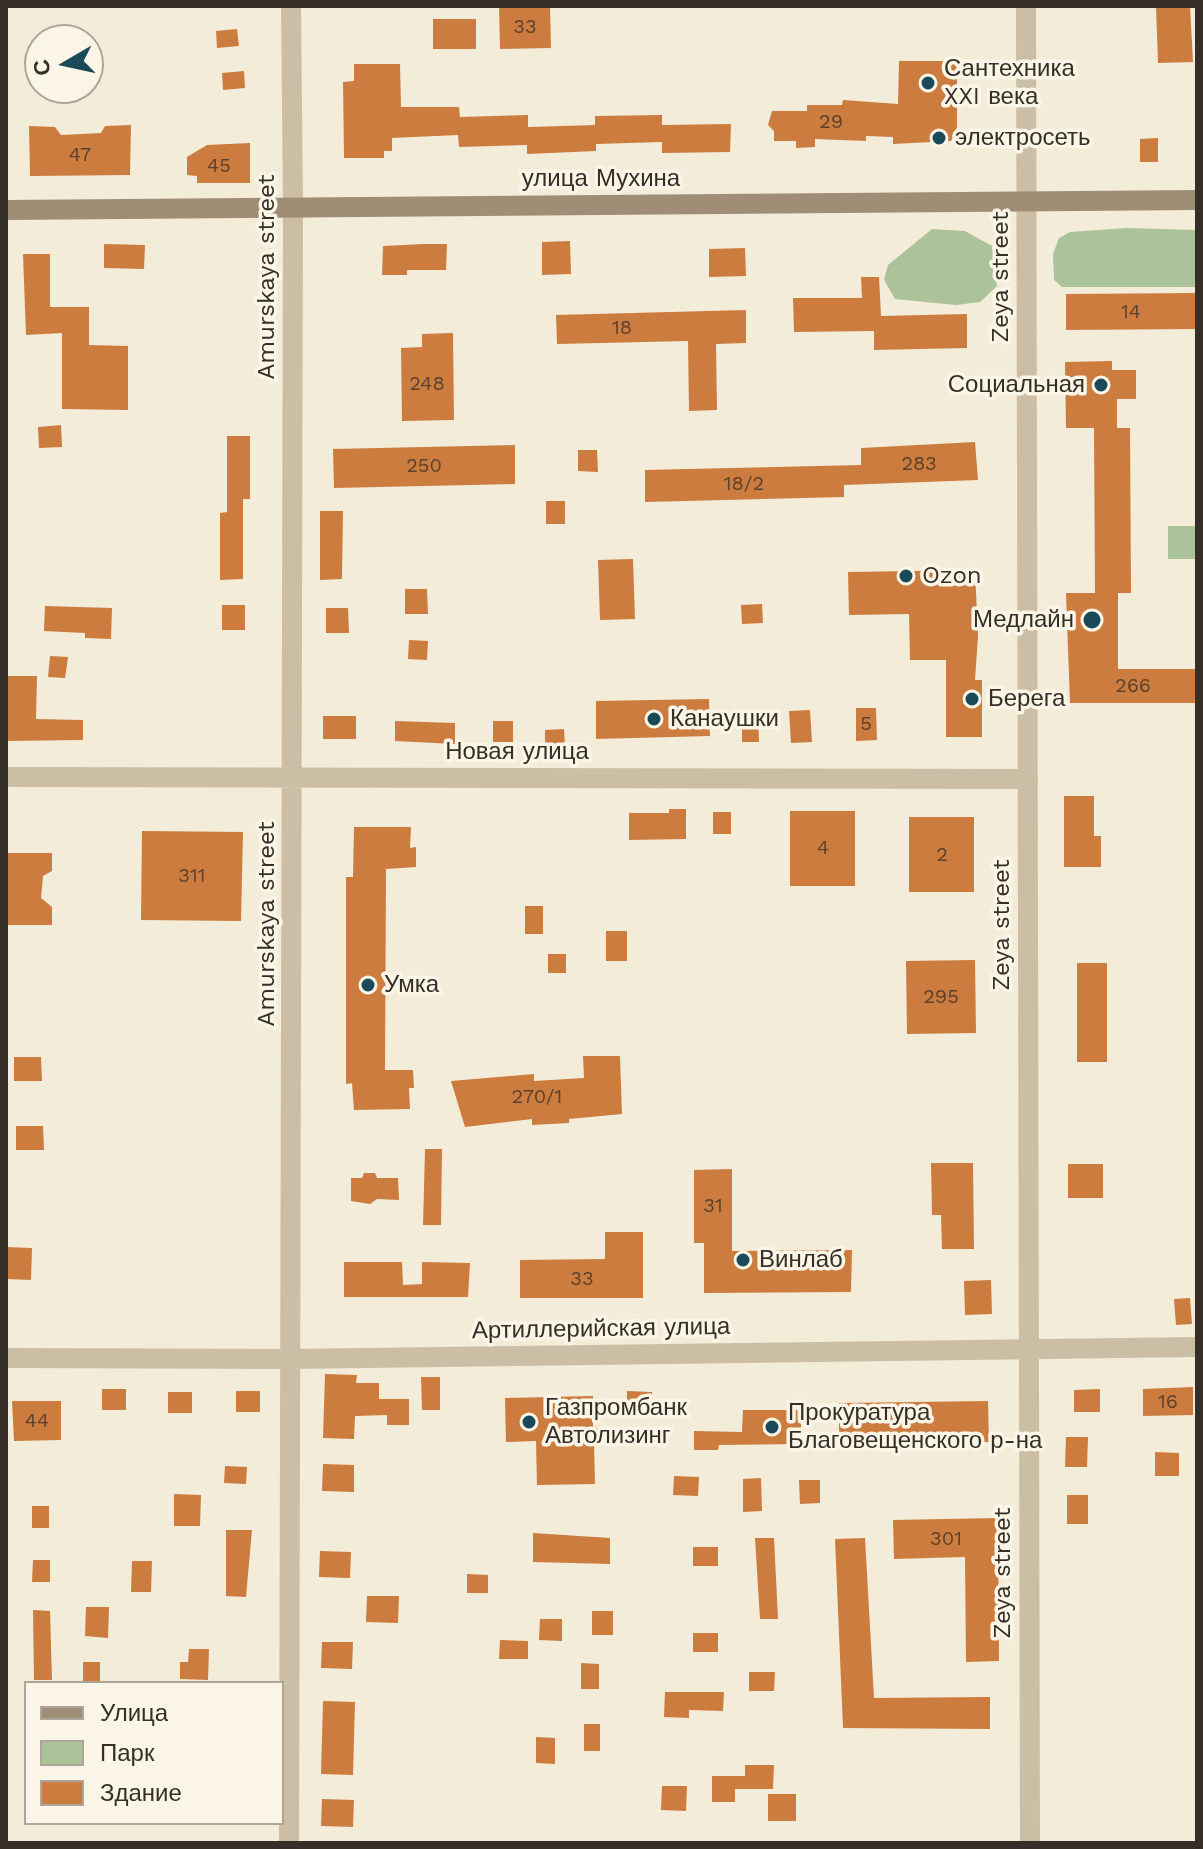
<!DOCTYPE html>
<meta charset="utf-8">
<style>
body{margin:0}
#map{position:relative;width:1203px;height:1849px;overflow:hidden;background:#f3ecd9;font-family:"Work Sans",sans-serif}
canvas{display:block}
.frame{position:absolute;inset:0;border:8px solid #362f27;pointer-events:none}
.legend{position:absolute;left:24px;top:1681px;width:260px;height:144px;box-sizing:border-box;background:#faf5e6;border:2px solid #aca69a;margin:0;padding:10px 14px;list-style:none;font-size:24px;color:#362f27}
.legend li{display:flex;align-items:center;gap:16px;height:40px}
.legend b{width:40px;border:2px solid #aca69a}
.north{position:absolute;left:24px;top:24px;width:80px;height:80px;box-sizing:border-box;background:#faf5e6;border:2px solid #aca69a;border-radius:50%;rotate:261deg;font-size:22px;font-weight:700;line-height:32px;text-align:center;color:#362f27}
.north::after{content:'';display:block;margin:auto;width:28px;height:36px;background:#1a495a;clip-path:polygon(50% 0,100% 100%,50% 72%,0 100%)}
</style>
<div id="map">
<canvas width="1203" height="1849"></canvas>
<div class="frame"></div>
<ul class="legend">
<li><b style="height:10px;background:#9f8d76"></b>Улица</li>
<li><b style="height:22px;background:#acc299"></b>Парк</li>
<li><b style="height:22px;background:#cc7c3e"></b>Здание</li>
</ul>
<div class="north">С</div>
</div>
<script>
const ctx = document.querySelector('canvas').getContext('2d');
ctx.lineJoin = 'round';
function fill(path, color) { ctx.fillStyle = color; ctx.fill(path, 'evenodd'); }
const shape = rows => new Path2D(rows.map(r => 'M' + r).join(''));
function strokePath(path, color, width, dash) { ctx.strokeStyle = color; ctx.lineWidth = width; ctx.lineCap = dash ? 'butt' : 'round'; ctx.setLineDash(dash || []); ctx.stroke(path); }
function drawText(font, color, halo, rows, align = 'center') {
  ctx.font = font + ' "Work Sans",sans-serif'; ctx.lineWidth = 7; ctx.setLineDash([]); ctx.textBaseline = 'middle'; ctx.strokeStyle = halo; ctx.fillStyle = color; for (const [text, x, y, turn = 0] of rows) {
    ctx.save(); ctx.translate(x, y); ctx.rotate((+turn || 0) * Math.PI / 180); ctx.textAlign = isNaN(turn) ? turn : align; if (halo) ctx.strokeText(text, 0, 0); ctx.fillText(text, 0, 0); ctx.restore();
  }
}
fill(shape([
 [1126,228,1197,230,1197,287,1062,287,1054,280,1053,254,1059,238,1070,232],
 [932,229,965,231,992,246,997,286,980,302,956,305,895,299,884,280,888,265],
 [1168,526,1197,526,1197,559,1168,559]
]), '#acc299');
fill(shape([
 [499,6,550,6,551,48,500,49],
 [1156,6,1190,6,1193,62,1158,63],
 [433,19,476,19,476,49,433,49],
 [237,29,239,46,217,48,216,31],
 [899,61,957,61,957,127,951,141,893,144,893,137,866,136,866,141,815,139,815,147,796,148,796,141,774,141,774,131,768,125,772,111,807,111,807,105,842,105,843,100,898,104],
 [354,64,400,64,401,107,459,107,460,117,528,115,528,127,595,125,595,116,662,115,662,125,731,124,730,152,662,153,662,142,596,144,596,151,527,154,527,145,459,147,458,135,392,138,392,151,384,151,384,158,344,158,343,82,354,81],
 [244,71,245,88,223,90,222,73],
 [131,125,130,175,30,176,29,126,55,127,61,135,101,133,105,126],
 [1158,138,1158,162,1140,162,1140,139],
 [250,143,250,183,197,183,197,176,187,175,187,157,207,145],
 [570,241,571,274,542,275,542,242],
 [104,244,145,245,144,269,104,268],
 [424,244,447,244,446,270,407,270,407,275,382,275,383,246],
 [745,248,746,276,709,277,709,249],
 [23,254,50,254,50,307,89,307,89,345,128,346,128,410,62,409,62,333,26,335],
 [861,277,879,277,881,316,967,314,967,348,874,350,874,331,794,332,793,298,862,298],
 [1197,293,1197,329,1066,330,1066,294],
 [746,310,746,343,716,344,717,410,689,411,688,341,557,344,556,315],
 [453,333,454,420,402,421,401,348,422,347,422,334],
 [1112,361,1112,370,1136,370,1136,399,1117,399,1117,428,1130,428,1131,593,1118,593,1118,669,1197,669,1197,703,1070,703,1066,593,1095,593,1094,428,1066,428,1065,362],
 [61,425,62,447,39,448,38,427],
 [227,436,250,436,250,499,243,499,243,579,220,580,220,513,227,512],
 [975,442,978,480,844,485,844,497,645,502,645,470,861,465,861,448],
 [515,445,515,484,334,488,333,449],
 [578,450,597,450,598,472,578,471],
 [546,501,565,501,565,524,546,524],
 [320,511,343,511,342,579,320,580],
 [633,559,635,619,600,620,598,560],
 [975,570,978,636,975,680,982,680,982,737,946,737,946,660,910,660,909,614,849,615,848,572],
 [405,589,427,589,428,614,405,614],
 [762,604,763,623,742,624,741,605],
 [222,605,245,605,245,630,222,630],
 [45,606,112,608,111,639,85,638,85,633,44,631],
 [326,608,348,608,349,633,326,633],
 [409,640,428,641,427,660,408,659],
 [50,656,68,657,65,678,48,677],
 [7,676,37,676,36,719,83,720,83,740,6,741],
 [709,699,710,736,596,739,596,701],
 [856,708,876,708,877,740,856,741],
 [810,710,812,742,791,743,789,711],
 [742,715,758,715,759,742,742,742],
 [323,716,356,716,356,739,323,739],
 [395,721,455,723,455,744,395,741],
 [493,721,513,721,513,742,493,742],
 [564,729,565,746,545,747,545,730],
 [1064,796,1094,796,1094,836,1101,836,1101,867,1064,867],
 [669,809,686,809,686,839,629,840,629,813,669,813],
 [790,811,855,811,855,886,790,886],
 [713,812,731,812,731,834,713,834],
 [909,817,974,817,974,892,909,892],
 [354,827,411,827,410,848,416,847,416,867,386,869,385,1070,413,1070,414,1088,409,1088,410,1109,354,1110,352,1083,346,1084,346,877,353,877],
 [142,831,243,832,241,921,141,920],
 [6,853,52,853,52,871,43,876,41,898,52,907,52,925,6,925],
 [525,906,543,906,543,934,525,934],
 [606,931,627,931,627,961,606,961],
 [548,954,566,954,566,973,548,973],
 [975,960,976,1033,907,1034,906,961],
 [1077,963,1107,963,1107,1062,1077,1062],
 [583,1056,620,1056,622,1114,569,1119,569,1123,532,1125,532,1119,465,1127,451,1081,534,1074,534,1081,584,1078],
 [14,1057,41,1057,42,1081,14,1081],
 [16,1126,43,1126,44,1150,16,1150],
 [425,1149,442,1149,441,1225,423,1225],
 [931,1163,973,1163,974,1249,942,1249,941,1215,932,1215],
 [1068,1164,1103,1164,1103,1198,1068,1198],
 [732,1169,732,1251,852,1250,851,1292,704,1293,704,1243,694,1243,694,1170],
 [364,1173,375,1173,377,1178,398,1178,399,1200,377,1199,370,1204,351,1201,351,1178,362,1178],
 [605,1232,643,1232,643,1298,520,1298,520,1260,605,1259],
 [6,1247,32,1248,31,1280,6,1279],
 [344,1262,402,1262,403,1285,422,1284,422,1262,470,1263,468,1297,344,1297],
 [991,1280,992,1314,965,1315,964,1281],
 [1190,1298,1192,1324,1176,1325,1174,1299],
 [325,1374,357,1375,356,1383,379,1383,379,1399,409,1399,409,1425,387,1425,387,1415,355,1416,354,1439,323,1438],
 [421,1377,440,1377,440,1410,422,1410],
 [1193,1387,1193,1415,1143,1416,1143,1389],
 [102,1389,126,1389,126,1410,102,1410],
 [1100,1389,1100,1412,1074,1412,1074,1390],
 [236,1391,260,1391,260,1412,236,1412],
 [627,1391,652,1392,651,1411,627,1410],
 [168,1392,192,1392,192,1413,168,1413],
 [593,1396,593,1428,630,1428,630,1443,594,1442,595,1484,537,1485,536,1441,506,1442,505,1398],
 [12,1401,61,1401,61,1440,14,1441],
 [988,1401,989,1442,839,1444,839,1403],
 [743,1410,801,1410,801,1444,719,1445,718,1450,694,1450,694,1431,742,1432],
 [1066,1437,1088,1437,1087,1467,1065,1467],
 [1155,1452,1179,1453,1179,1476,1155,1476],
 [323,1464,354,1465,354,1492,322,1491],
 [225,1466,247,1467,246,1484,224,1483],
 [674,1476,699,1477,698,1496,673,1495],
 [761,1478,762,1511,743,1512,743,1479],
 [799,1480,820,1480,820,1503,800,1504],
 [174,1494,201,1495,200,1526,174,1526],
 [1067,1495,1088,1495,1088,1524,1067,1524],
 [32,1506,49,1506,49,1528,32,1528],
 [998,1518,999,1661,966,1662,965,1557,894,1559,893,1520],
 [226,1530,252,1530,246,1597,226,1596],
 [533,1533,610,1538,610,1564,533,1562],
 [755,1538,774,1538,778,1619,760,1619],
 [865,1538,874,1698,990,1697,990,1729,843,1728,835,1539],
 [693,1547,718,1547,718,1566,693,1566],
 [320,1551,351,1552,350,1578,319,1577],
 [33,1560,50,1560,50,1582,32,1582],
 [132,1561,152,1561,151,1592,131,1592],
 [467,1574,488,1575,488,1593,467,1593],
 [367,1596,399,1596,398,1623,366,1622],
 [86,1607,109,1607,108,1638,85,1636],
 [33,1610,50,1611,52,1680,34,1680],
 [592,1611,613,1611,613,1635,592,1635],
 [540,1619,562,1619,562,1641,539,1640],
 [693,1633,718,1633,718,1652,693,1652],
 [500,1640,528,1641,528,1659,499,1659],
 [322,1642,353,1642,352,1669,321,1668],
 [189,1649,209,1649,208,1680,180,1679,180,1662,188,1662],
 [83,1662,100,1662,100,1683,83,1683],
 [581,1663,599,1664,599,1689,581,1689],
 [749,1672,775,1672,774,1691,749,1691],
 [665,1692,724,1692,723,1711,689,1710,689,1718,664,1717],
 [323,1701,355,1702,353,1775,321,1774],
 [584,1724,600,1724,600,1751,584,1751],
 [536,1737,555,1738,555,1764,536,1763],
 [745,1765,774,1765,773,1789,735,1789,735,1802,712,1802,712,1776,745,1776],
 [662,1786,687,1786,686,1811,661,1810],
 [768,1794,796,1794,796,1821,768,1821],
 [322,1799,354,1800,353,1827,321,1826]
]), '#cc7c3e');
strokePath(shape([
 [6,777,1028,779],
 [6,1358,289,1359,1197,1347],
 [289,1843,293,207]
]), '#cbbea5', 20);
strokePath(shape([
 [291,6,293,207],
 [1026,6,1030,1843]
]), '#cbbea5', 20);
strokePath(shape([
 [6,210,1197,200]
]), '#9f8d76', 20);
for (const [x, y, r, color] of [
 [928,83,8,"#1a495a"],
 [939,138,8,"#1a495a"],
 [1101,385,8,"#1a495a"],
 [906,576,8,"#1a495a"],
 [1092,620,10,"#1a495a"],
 [972,699,8,"#1a495a"],
 [654,719,8,"#1a495a"],
 [368,985,8,"#1a495a"],
 [743,1260,8,"#1a495a"],
 [529,1422,8,"#1a495a"],
 [772,1427,8,"#1a495a"]
]) { const dot = new Path2D(); dot.arc(x, y, r, 0, 2 * Math.PI); ctx.fillStyle = color; ctx.fill(dot); strokePath(dot, '#faf5e6', 3); }
drawText('20px', '#5c422d', null, [
 ["33",525,27],
 ["29",831,122],
 ["47",80,155],
 ["45",219,166],
 ["14",1131,312],
 ["18",622,328],
 ["248",427,384],
 ["283",919,464],
 ["250",424,466],
 ["18/2",744,484],
 ["266",1133,686],
 ["5",866,724],
 ["4",823,848],
 ["2",942,855],
 ["311",192,876],
 ["295",941,997],
 ["270/1",537,1097],
 ["31",713,1206],
 ["33",582,1279],
 ["16",1168,1402],
 ["44",37,1421],
 ["301",946,1539]
]);
drawText('24px', '#362f27', '#faf5e6', [
 ["Сантехника",944,69],
 ["XXI века",944,97],
 ["электросеть",955,138],
 ["Социальная",1085,385,"right"],
 ["Ozon",922,576],
 ["Медлайн",1074,620,"right"],
 ["Берега",988,699],
 ["Канаушки",670,719],
 ["Умка",384,985],
 ["Винлаб",759,1260],
 ["Газпромбанк",545,1408],
 ["Автолизинг",545,1436],
 ["Прокуратура",788,1413],
 ["Благовещенского р-на",788,1441]
], 'left');
drawText('24px', '#362f27', '#faf5e6', [
 ["улица Мухина",601,179],
 ["Amurskaya street",267,277,-90],
 ["Zeya street",1001,277,-90],
 ["Новая улица",517,752],
 ["Amurskaya street",267,924,-90],
 ["Zeya street",1002,925,-90],
 ["Артиллерийская улица",601,1329,-1],
 ["Zeya street",1003,1573,-90]
]);
</script>
